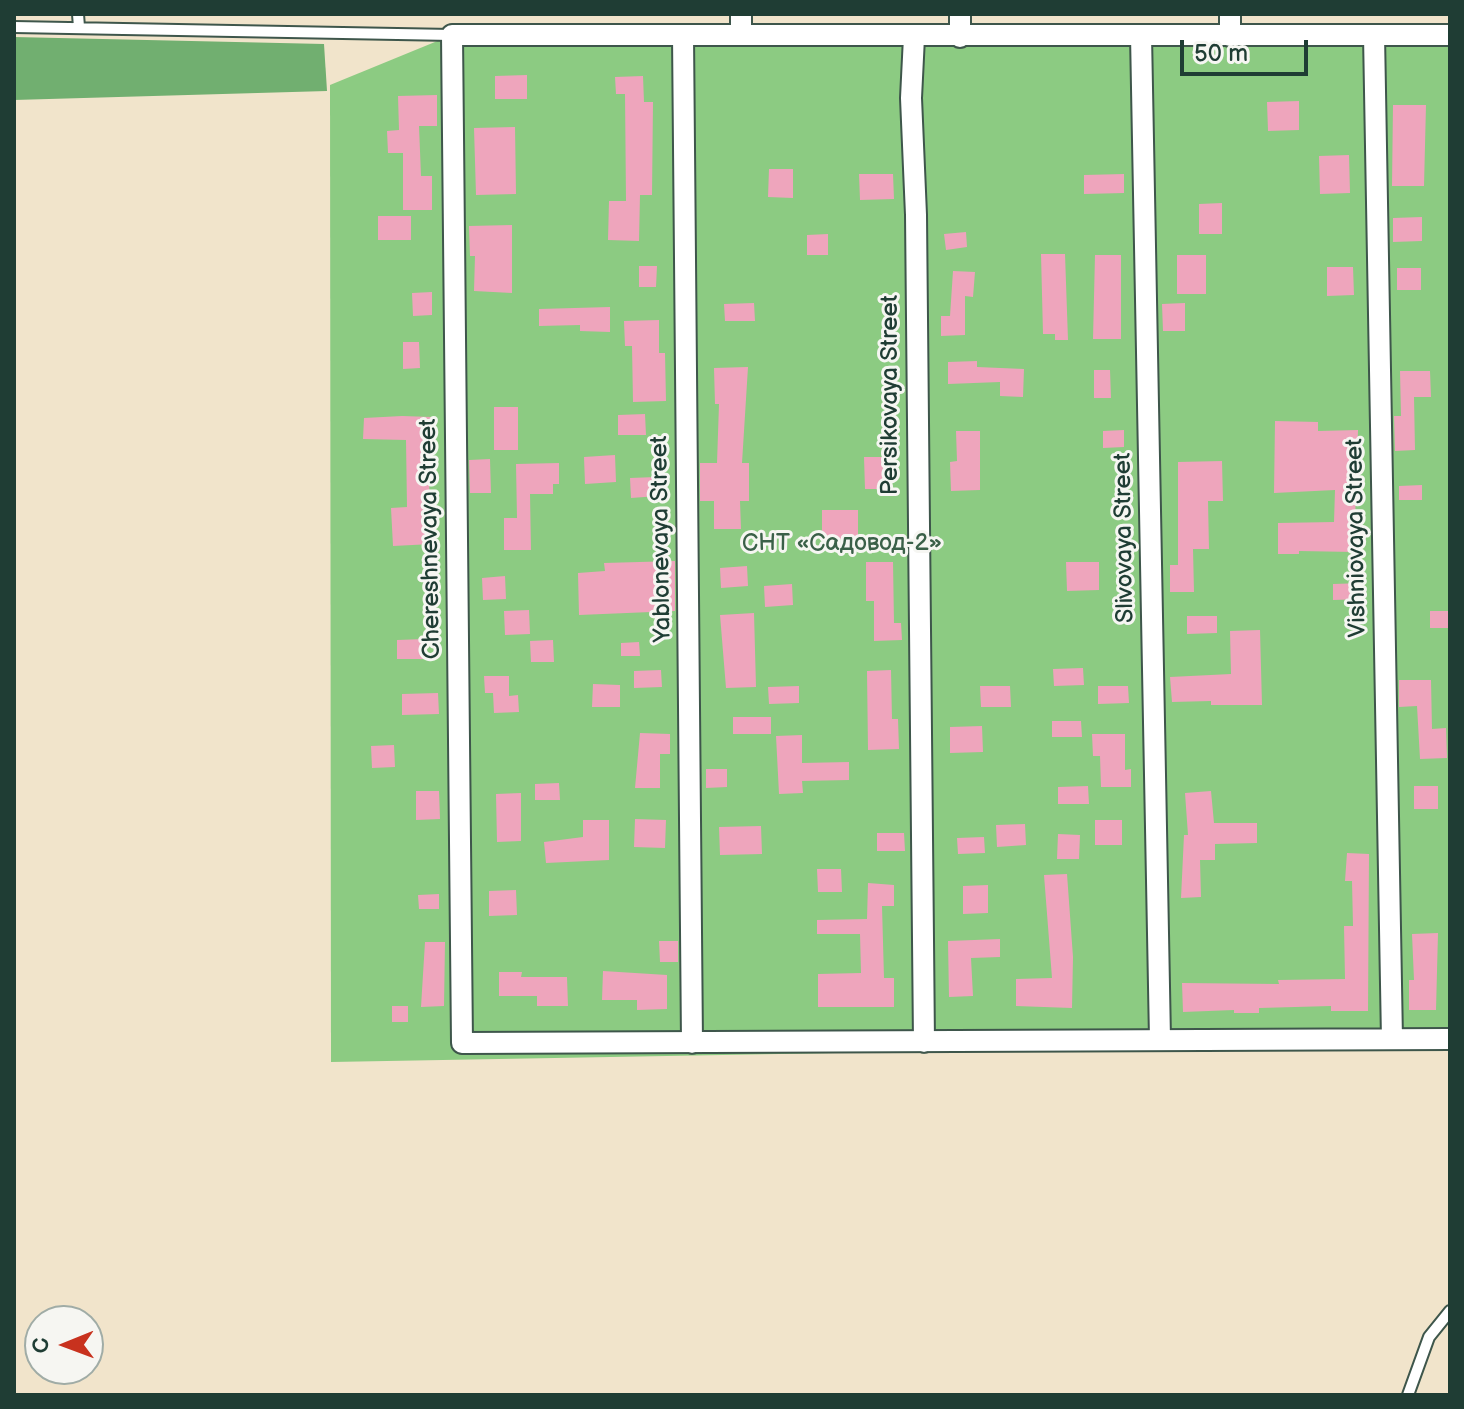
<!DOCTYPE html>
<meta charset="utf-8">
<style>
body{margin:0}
#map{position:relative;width:1464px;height:1409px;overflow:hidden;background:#f1e4cb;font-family:"Balsamiq Sans",sans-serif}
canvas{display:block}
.frame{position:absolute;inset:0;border:16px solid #1f3d34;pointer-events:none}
.north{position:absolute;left:24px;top:1305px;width:80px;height:80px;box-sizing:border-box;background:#f6f6f2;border:2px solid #a0aca6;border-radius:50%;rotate:269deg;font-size:22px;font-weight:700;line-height:32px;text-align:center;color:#1f3d34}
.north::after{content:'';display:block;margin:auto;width:28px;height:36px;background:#c8321e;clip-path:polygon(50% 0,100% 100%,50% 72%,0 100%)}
.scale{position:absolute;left:1180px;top:40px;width:128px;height:36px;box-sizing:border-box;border:4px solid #1f3d34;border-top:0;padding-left:10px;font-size:24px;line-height:28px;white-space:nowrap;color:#1f3d34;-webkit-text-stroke:6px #f6f6f2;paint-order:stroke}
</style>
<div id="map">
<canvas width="1464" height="1409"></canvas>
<div class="frame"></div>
<div class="north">С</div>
<div class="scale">50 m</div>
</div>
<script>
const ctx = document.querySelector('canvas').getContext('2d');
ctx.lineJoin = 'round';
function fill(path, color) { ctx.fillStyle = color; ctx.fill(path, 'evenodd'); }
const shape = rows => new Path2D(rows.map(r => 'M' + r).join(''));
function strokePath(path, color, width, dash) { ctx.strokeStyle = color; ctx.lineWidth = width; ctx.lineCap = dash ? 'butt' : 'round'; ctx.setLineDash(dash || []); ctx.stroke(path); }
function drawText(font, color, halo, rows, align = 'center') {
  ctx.font = font + ' "Balsamiq Sans",sans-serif'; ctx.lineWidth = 6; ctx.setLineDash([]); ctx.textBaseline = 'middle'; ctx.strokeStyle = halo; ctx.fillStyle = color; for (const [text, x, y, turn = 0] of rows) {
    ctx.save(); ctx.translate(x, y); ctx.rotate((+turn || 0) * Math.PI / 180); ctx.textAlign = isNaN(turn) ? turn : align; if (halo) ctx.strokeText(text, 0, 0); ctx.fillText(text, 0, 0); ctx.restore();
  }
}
fill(shape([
 [452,35,1450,35,1450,1042,331,1062,330,85]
]), '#8ccb82');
fill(shape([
 [14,37,324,44,327,91,14,100]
]), '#71af70');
fill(shape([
 [527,75,527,99,495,99,495,76],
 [643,76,644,102,653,102,652,195,640,195,639,241,608,240,609,201,626,201,625,94,616,94,615,77],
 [437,95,437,126,419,126,421,176,432,176,432,210,403,210,403,153,388,153,387,131,399,130,398,96],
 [1299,101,1299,130,1268,131,1267,102],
 [1393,105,1426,105,1424,186,1392,186],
 [515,127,516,194,476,195,474,128],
 [1349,155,1350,193,1320,194,1319,156],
 [769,169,793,169,793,198,768,197],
 [859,174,893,174,894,199,860,200],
 [1124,174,1124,193,1084,194,1084,175],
 [1222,203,1222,234,1199,234,1199,204],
 [378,216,411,216,411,240,378,240],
 [1422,217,1422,241,1393,242,1393,218],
 [512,225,512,293,474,291,475,256,470,256,469,226],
 [966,232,967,247,946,250,944,234],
 [828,234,828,255,807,255,807,235],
 [1041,254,1065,254,1068,340,1055,340,1055,334,1043,334],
 [1095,255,1121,255,1121,339,1093,339],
 [1177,255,1206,255,1206,294,1177,294],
 [639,266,657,266,656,287,639,287],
 [1327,267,1353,267,1354,295,1327,296],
 [1397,268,1421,268,1421,290,1397,290],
 [953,271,975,272,973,297,965,296,965,335,941,336,941,316,950,316],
 [432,292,432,315,413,316,412,293],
 [754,303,755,321,725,321,724,304],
 [1185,303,1185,331,1163,331,1162,304],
 [610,307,610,332,580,331,580,325,539,326,539,309],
 [659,320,659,353,665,353,666,401,633,402,632,346,625,346,624,321],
 [403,342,419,342,420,368,403,369],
 [977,361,977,367,1024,369,1023,397,1000,396,1000,382,948,384,948,362],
 [748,367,742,463,749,463,749,501,740,501,741,529,714,529,714,501,700,501,700,463,717,463,719,404,715,404,714,368],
 [1094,370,1110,370,1111,398,1094,398],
 [1400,371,1430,371,1431,397,1414,397,1415,450,1395,451,1394,416,1401,416],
 [494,407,518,407,518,450,494,450],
 [645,414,646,435,618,435,618,415],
 [402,416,432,417,429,483,432,544,393,546,391,508,407,507,406,440,363,439,364,418],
 [1275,421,1318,422,1318,431,1358,430,1354,552,1299,551,1299,554,1278,554,1278,523,1334,522,1335,490,1274,493],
 [1124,430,1124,447,1103,448,1103,431],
 [956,431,980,431,980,490,951,491,950,462,957,461],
 [615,455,616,482,585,484,584,457],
 [864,457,889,457,889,489,865,489],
 [490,459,491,493,470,493,469,460],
 [1222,461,1223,501,1208,501,1209,549,1193,549,1194,592,1170,592,1170,565,1178,565,1178,462],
 [559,463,559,484,553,484,553,494,530,494,531,550,504,550,504,518,517,518,516,464],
 [656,477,658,496,631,498,630,478],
 [1422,485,1422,500,1399,500,1399,486],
 [822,510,858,510,858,539,822,539],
 [675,561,675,611,579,615,578,573,605,571,604,563],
 [866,562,893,562,894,623,901,623,902,640,874,641,874,601,866,601],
 [1066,562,1099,562,1099,590,1067,591],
 [747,566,748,586,721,588,720,568],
 [505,576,506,599,483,600,482,578],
 [1364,583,1364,599,1333,600,1333,584],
 [792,584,793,605,765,607,764,586],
 [529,610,530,634,505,635,504,611],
 [1430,611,1450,611,1450,628,1430,628],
 [754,613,756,687,726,688,720,615],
 [1187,616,1217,616,1217,633,1187,634],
 [1260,630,1262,705,1211,705,1211,701,1172,702,1170,677,1231,674,1230,631],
 [424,639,424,659,397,659,397,640],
 [553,640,554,662,531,662,530,641],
 [639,642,640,656,621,656,621,643],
 [1083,668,1084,685,1054,686,1053,669],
 [661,670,662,687,634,688,634,671],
 [891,670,892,719,898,719,899,749,868,750,867,671],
 [484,676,509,676,509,696,518,695,519,712,494,713,493,693,485,693],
 [1399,680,1431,680,1432,729,1446,728,1447,758,1420,759,1417,706,1399,707],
 [593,684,620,685,620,707,592,707],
 [799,686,799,703,769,704,768,687],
 [980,686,1010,686,1011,707,981,707],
 [1098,686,1128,686,1129,703,1098,704],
 [438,693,439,714,402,715,402,694],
 [733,717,771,717,771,734,733,734],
 [1052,721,1081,721,1082,737,1052,737],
 [982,726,983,752,950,753,950,727],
 [640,733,670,734,670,754,660,754,660,788,635,788],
 [1092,734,1125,734,1125,770,1131,769,1131,787,1101,787,1100,756,1093,756],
 [802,735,802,763,849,762,849,780,802,781,803,793,779,794,776,736],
 [394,745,395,767,372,768,371,746],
 [706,769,727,769,727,787,706,788],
 [559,783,560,800,535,800,535,784],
 [1088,786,1089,804,1058,804,1058,787],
 [1414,786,1438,786,1438,809,1414,809],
 [416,791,439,791,440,819,416,820],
 [1211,791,1214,823,1257,823,1257,843,1215,844,1215,860,1200,860,1201,897,1181,898,1184,835,1188,835,1185,793],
 [521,793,521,841,497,842,496,794],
 [635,819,666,820,665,848,634,847],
 [583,820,609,820,609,860,546,863,544,842,583,837],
 [1095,820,1122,820,1122,845,1095,845],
 [1025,824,1026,845,997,847,996,825],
 [761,826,762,854,720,855,719,827],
 [877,833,904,833,905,851,877,851],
 [1058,834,1080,835,1079,859,1057,859],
 [984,837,985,853,958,854,957,838],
 [1347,853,1369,854,1368,1011,1331,1011,1331,1006,1259,1008,1259,1013,1234,1013,1234,1010,1183,1012,1182,983,1279,984,1278,980,1345,979,1344,926,1353,926,1352,881,1345,881],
 [817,869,841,869,842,892,818,892],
 [1067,874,1073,957,1072,1008,1016,1006,1016,979,1052,978,1044,875],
 [868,883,894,885,894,906,882,906,884,978,894,978,894,1007,818,1007,818,974,861,973,860,934,817,934,817,920,867,919],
 [988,885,988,913,963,914,963,886],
 [516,890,517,915,489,916,489,891],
 [439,894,439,909,419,909,418,895],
 [1438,933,1436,1010,1409,1010,1409,980,1414,980,1412,934],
 [1000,939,1000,957,971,958,973,996,949,997,948,941],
 [659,941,678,941,678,962,660,962],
 [425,942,445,942,444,1006,421,1007],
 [603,971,667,975,667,1009,637,1010,637,1000,602,1000],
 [499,972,522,972,521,977,567,977,568,1006,537,1006,537,996,499,996],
 [392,1006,408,1006,408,1022,392,1022]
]), '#eea5bc');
const lane = shape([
 [78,14,79,27],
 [14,27,452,35],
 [1408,1395,1429,1337,1450,1311]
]);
const street = shape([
 [741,14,741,35],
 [960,14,960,37],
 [683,35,692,1043],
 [1141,35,1160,1039],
 [1374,35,1392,1039],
 [1450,35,452,35,462,1043,1450,1039],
 [1230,36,1230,14],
 [914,37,911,98,916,215,924,1042]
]);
strokePath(lane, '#3e564b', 14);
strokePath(street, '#3e564b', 24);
strokePath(lane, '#fff', 10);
strokePath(street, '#fff', 20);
drawText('24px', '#1f3d34', '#f6f6f2', [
 ["Persikovaya Street",891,395,-90],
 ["Slivovaya Street",1125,538,-91],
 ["Vishniovaya Street",1357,538,-91],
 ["Chereshnevaya Street",431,539,-91],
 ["Yablonevaya Street",662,539,-91]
]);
drawText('24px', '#3a6048', '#f6f6f2', [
 ["СНТ «Садовод-2»",842,544]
]);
</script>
